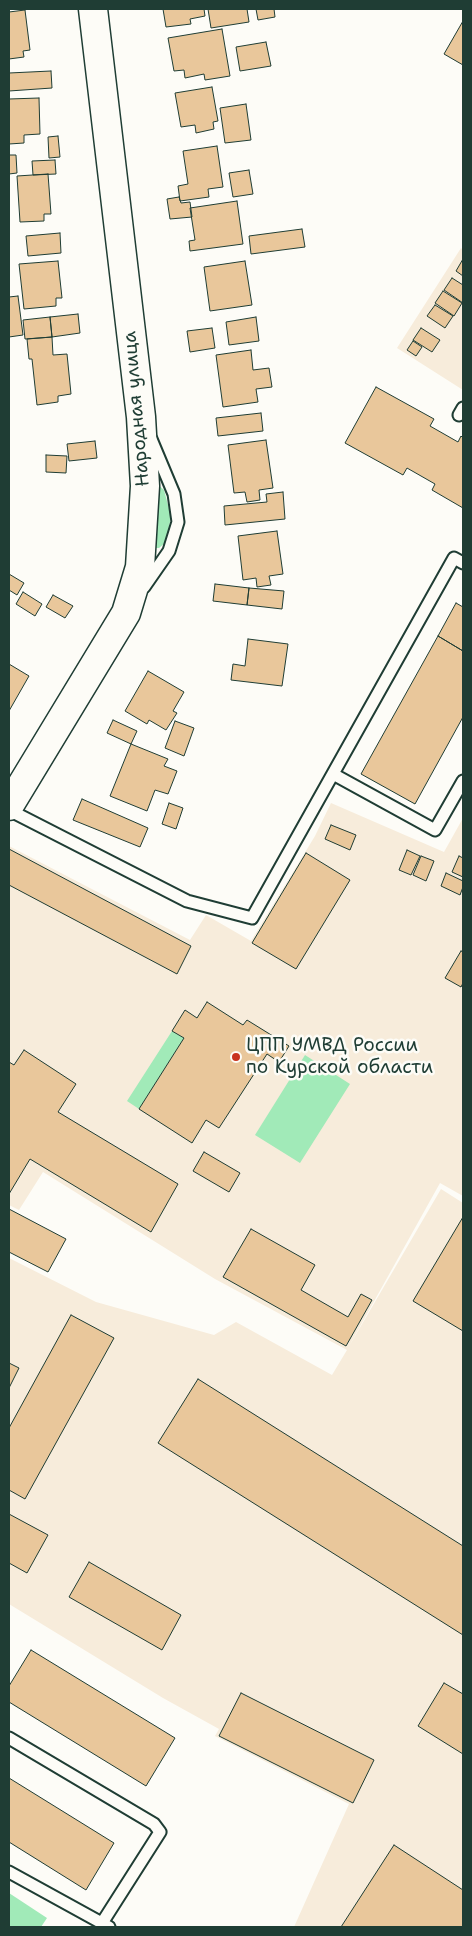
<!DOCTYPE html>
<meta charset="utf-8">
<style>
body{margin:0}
#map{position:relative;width:472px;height:1936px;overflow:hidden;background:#fdfcf7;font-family:"Shantell Sans",sans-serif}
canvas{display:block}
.frame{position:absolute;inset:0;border:10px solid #1f3d34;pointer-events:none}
</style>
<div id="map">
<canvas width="472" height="1936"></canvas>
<div class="frame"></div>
</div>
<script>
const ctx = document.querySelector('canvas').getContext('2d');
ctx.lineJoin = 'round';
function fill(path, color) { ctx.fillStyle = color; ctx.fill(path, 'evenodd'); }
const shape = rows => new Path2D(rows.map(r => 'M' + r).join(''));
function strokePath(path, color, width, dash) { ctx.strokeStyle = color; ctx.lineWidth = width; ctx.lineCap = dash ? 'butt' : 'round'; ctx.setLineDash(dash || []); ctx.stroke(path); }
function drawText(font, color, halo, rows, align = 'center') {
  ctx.font = font + ' "Shantell Sans",sans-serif'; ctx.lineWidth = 5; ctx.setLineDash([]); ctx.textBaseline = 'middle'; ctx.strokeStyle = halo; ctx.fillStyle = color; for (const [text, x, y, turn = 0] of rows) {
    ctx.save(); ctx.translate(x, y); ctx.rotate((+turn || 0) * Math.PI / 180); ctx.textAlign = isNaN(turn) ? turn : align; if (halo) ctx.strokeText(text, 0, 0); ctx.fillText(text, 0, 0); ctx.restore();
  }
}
fill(shape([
 [461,248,463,250,463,390,397,348],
 [331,803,444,852,463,818,463,1196,440,1183,348,1348,441,1189,463,1203,463,1927,294,1927,349,1804,215,1736,219,1729,163,1698,9,1604,9,1258,96,1302,214,1335,236,1322,332,1375,347,1350,215,1279,43,1172,19,1210,9,1205,9,846,190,940,206,915,251,941,315,836]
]), '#f7ecdb');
fill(shape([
 [156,483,164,490,171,516,168,534,165,543,159,548,155,548,149,545],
 [172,1031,184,1038,139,1109,127,1101],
 [305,1055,350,1084,300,1163,255,1135],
 [9,1893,47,1918,41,1927,9,1927]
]), '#a1eab8');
const building = shape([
 [163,9,204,9,205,16,190,19,191,24,166,27,163,9],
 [208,9,247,9,249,22,211,28,208,9],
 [256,9,274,9,275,17,258,20,256,9],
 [25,10,30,50,23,51,24,57,9,59,9,12,25,10],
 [463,21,463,65,444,54,463,21],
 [222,29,230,76,205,80,204,74,185,78,184,70,174,71,168,38,222,29],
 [266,42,271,66,240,71,236,47,266,42],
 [51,71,52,88,9,91,9,73,51,71],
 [212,87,218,121,213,122,214,129,196,133,195,125,181,127,175,93,212,87],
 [39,98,40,134,24,135,24,143,9,144,9,99,39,98],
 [246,104,251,140,225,143,220,108,246,104],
 [58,136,60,157,49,158,48,137,58,136],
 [217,146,223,187,208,189,209,197,180,201,178,186,188,184,183,151,217,146],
 [9,155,16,155,17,173,9,174,9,155],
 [55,160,56,174,33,175,32,161,55,160],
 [249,170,253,194,233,197,229,173,249,170],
 [48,174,51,214,44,214,44,221,20,222,17,176,48,174],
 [179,197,181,203,190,202,192,217,170,219,167,199,179,197],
 [237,201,243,244,190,251,189,241,195,240,190,208,237,201],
 [302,229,305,247,251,254,249,236,302,229],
 [60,233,61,253,28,256,26,236,60,233],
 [463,259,463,276,456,271,463,259],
 [58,261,62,298,56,298,56,306,24,309,19,264,58,261],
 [245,261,252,305,210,311,204,267,245,261],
 [452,278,463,285,463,303,444,290,452,278],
 [443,291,462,303,454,316,435,303,443,291],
 [18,296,23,335,9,337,9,297,18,296],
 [435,305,453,316,445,328,427,316,435,305],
 [78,314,80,333,52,337,50,317,78,314],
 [50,317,52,337,25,339,23,320,50,317],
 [256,317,259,341,229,345,226,322,256,317],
 [212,328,215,348,190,352,187,331,212,328],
 [421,328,440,340,432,352,413,340,421,328],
 [52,337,53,355,67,354,71,394,58,396,58,402,37,405,32,359,29,359,27,339,52,337],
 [413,341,422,347,416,356,407,350,413,341],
 [251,350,253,370,269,368,272,387,256,389,258,402,223,407,216,355,251,350],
 [376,387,434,419,430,426,458,442,461,436,463,438,463,508,432,490,435,484,407,468,403,475,345,443,376,387],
 [261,413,263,431,218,436,216,418,261,413],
 [266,440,273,488,259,490,260,500,247,502,245,492,234,493,228,445,266,440],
 [95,441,97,458,69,461,67,444,95,441],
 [46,455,67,456,66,473,46,472,46,455],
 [283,492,285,519,225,525,224,506,267,502,266,494,283,492],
 [277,531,283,574,269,576,271,585,257,587,256,578,243,580,238,536,277,531],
 [9,574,24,583,17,595,9,590,9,574],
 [215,584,249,588,247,605,213,601,215,584],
 [249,588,284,591,282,609,247,605,249,588],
 [23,592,42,604,35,616,16,604,23,592],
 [53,595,73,606,65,618,46,607,53,595],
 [456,603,463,607,463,651,438,636,456,603],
 [438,636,463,651,463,717,415,804,361,774,438,636],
 [248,639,288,644,282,686,231,680,233,664,245,666,248,639],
 [9,664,29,676,9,711,9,664],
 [148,671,184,692,173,711,177,713,166,730,149,720,147,724,125,711,148,671],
 [113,720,137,731,131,744,107,733,113,720],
 [175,721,194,728,184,756,165,748,175,721],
 [131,744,168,759,164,766,177,771,168,794,155,790,147,811,110,796,131,744],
 [82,799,148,828,140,847,73,820,82,799],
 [169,803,183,808,176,829,162,824,169,803],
 [331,825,356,835,350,850,325,839,331,825],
 [9,849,191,946,177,974,9,885,9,849],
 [407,850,420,856,411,875,399,870,407,850],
 [306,853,350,880,296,969,252,943,306,853],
 [421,856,434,861,426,881,413,875,421,856],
 [459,856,463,858,463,877,452,872,459,856],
 [446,873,463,881,463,887,460,895,441,886,446,873],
 [461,951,463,952,463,983,461,987,445,978,461,951],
 [207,1002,243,1025,247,1020,289,1046,279,1062,267,1054,219,1128,206,1120,192,1143,139,1109,184,1038,172,1031,185,1010,197,1018,207,1002],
 [24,1050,76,1084,58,1112,178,1184,151,1232,30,1159,9,1194,9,1062,14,1065,24,1050],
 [204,1152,240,1173,229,1192,193,1171,204,1152],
 [9,1209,66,1239,48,1272,9,1252,9,1209],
 [463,1217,463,1331,413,1301,463,1217],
 [251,1229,315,1265,301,1290,348,1317,361,1294,372,1300,346,1346,223,1277,251,1229],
 [71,1315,114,1338,25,1499,9,1490,9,1428,71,1315],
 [9,1363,19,1368,9,1388,9,1363],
 [198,1379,463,1546,463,1635,158,1443,198,1379],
 [9,1514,48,1535,27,1573,9,1563,9,1514],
 [89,1562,181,1615,162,1650,69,1597,89,1562],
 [31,1650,175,1738,146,1786,9,1702,9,1686,31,1650],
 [444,1683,463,1694,463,1754,418,1726,444,1683],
 [241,1693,374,1760,353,1803,219,1736,241,1693],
 [9,1778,114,1843,86,1890,9,1842,9,1778],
 [394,1845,463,1890,463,1927,341,1927,394,1845]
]);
fill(building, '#e9c79b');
strokePath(building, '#1f3d34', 1);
const service = shape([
 [459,415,463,408],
 [144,587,169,551,178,522,174,494,151,439],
 [333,774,435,830,463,781],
 [9,810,187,901,252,918,454,558,463,563],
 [9,1738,154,1824,160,1832,102,1923],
 [9,1872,109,1927]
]);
const tertiary = shape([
 [9,806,126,613,140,567,145,486,141,417,93,9]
]);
strokePath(service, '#1f3d34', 15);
strokePath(tertiary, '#1f3d34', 31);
strokePath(service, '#fdfcf7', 11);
strokePath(tertiary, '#fdfcf7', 28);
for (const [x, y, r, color] of [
 [236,1057,5,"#c8321e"]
]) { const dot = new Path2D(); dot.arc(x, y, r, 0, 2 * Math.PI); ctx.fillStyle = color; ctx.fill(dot); strokePath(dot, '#fdfcf7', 2); }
drawText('19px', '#1f3d34', '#fdfcf7', [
 ["Народная улица",137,409,-95]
]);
drawText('19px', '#1f3d34', '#fdfcf7', [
 ["ЦПП УМВД России",246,1046],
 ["по Курской области",246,1068]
], 'left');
</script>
